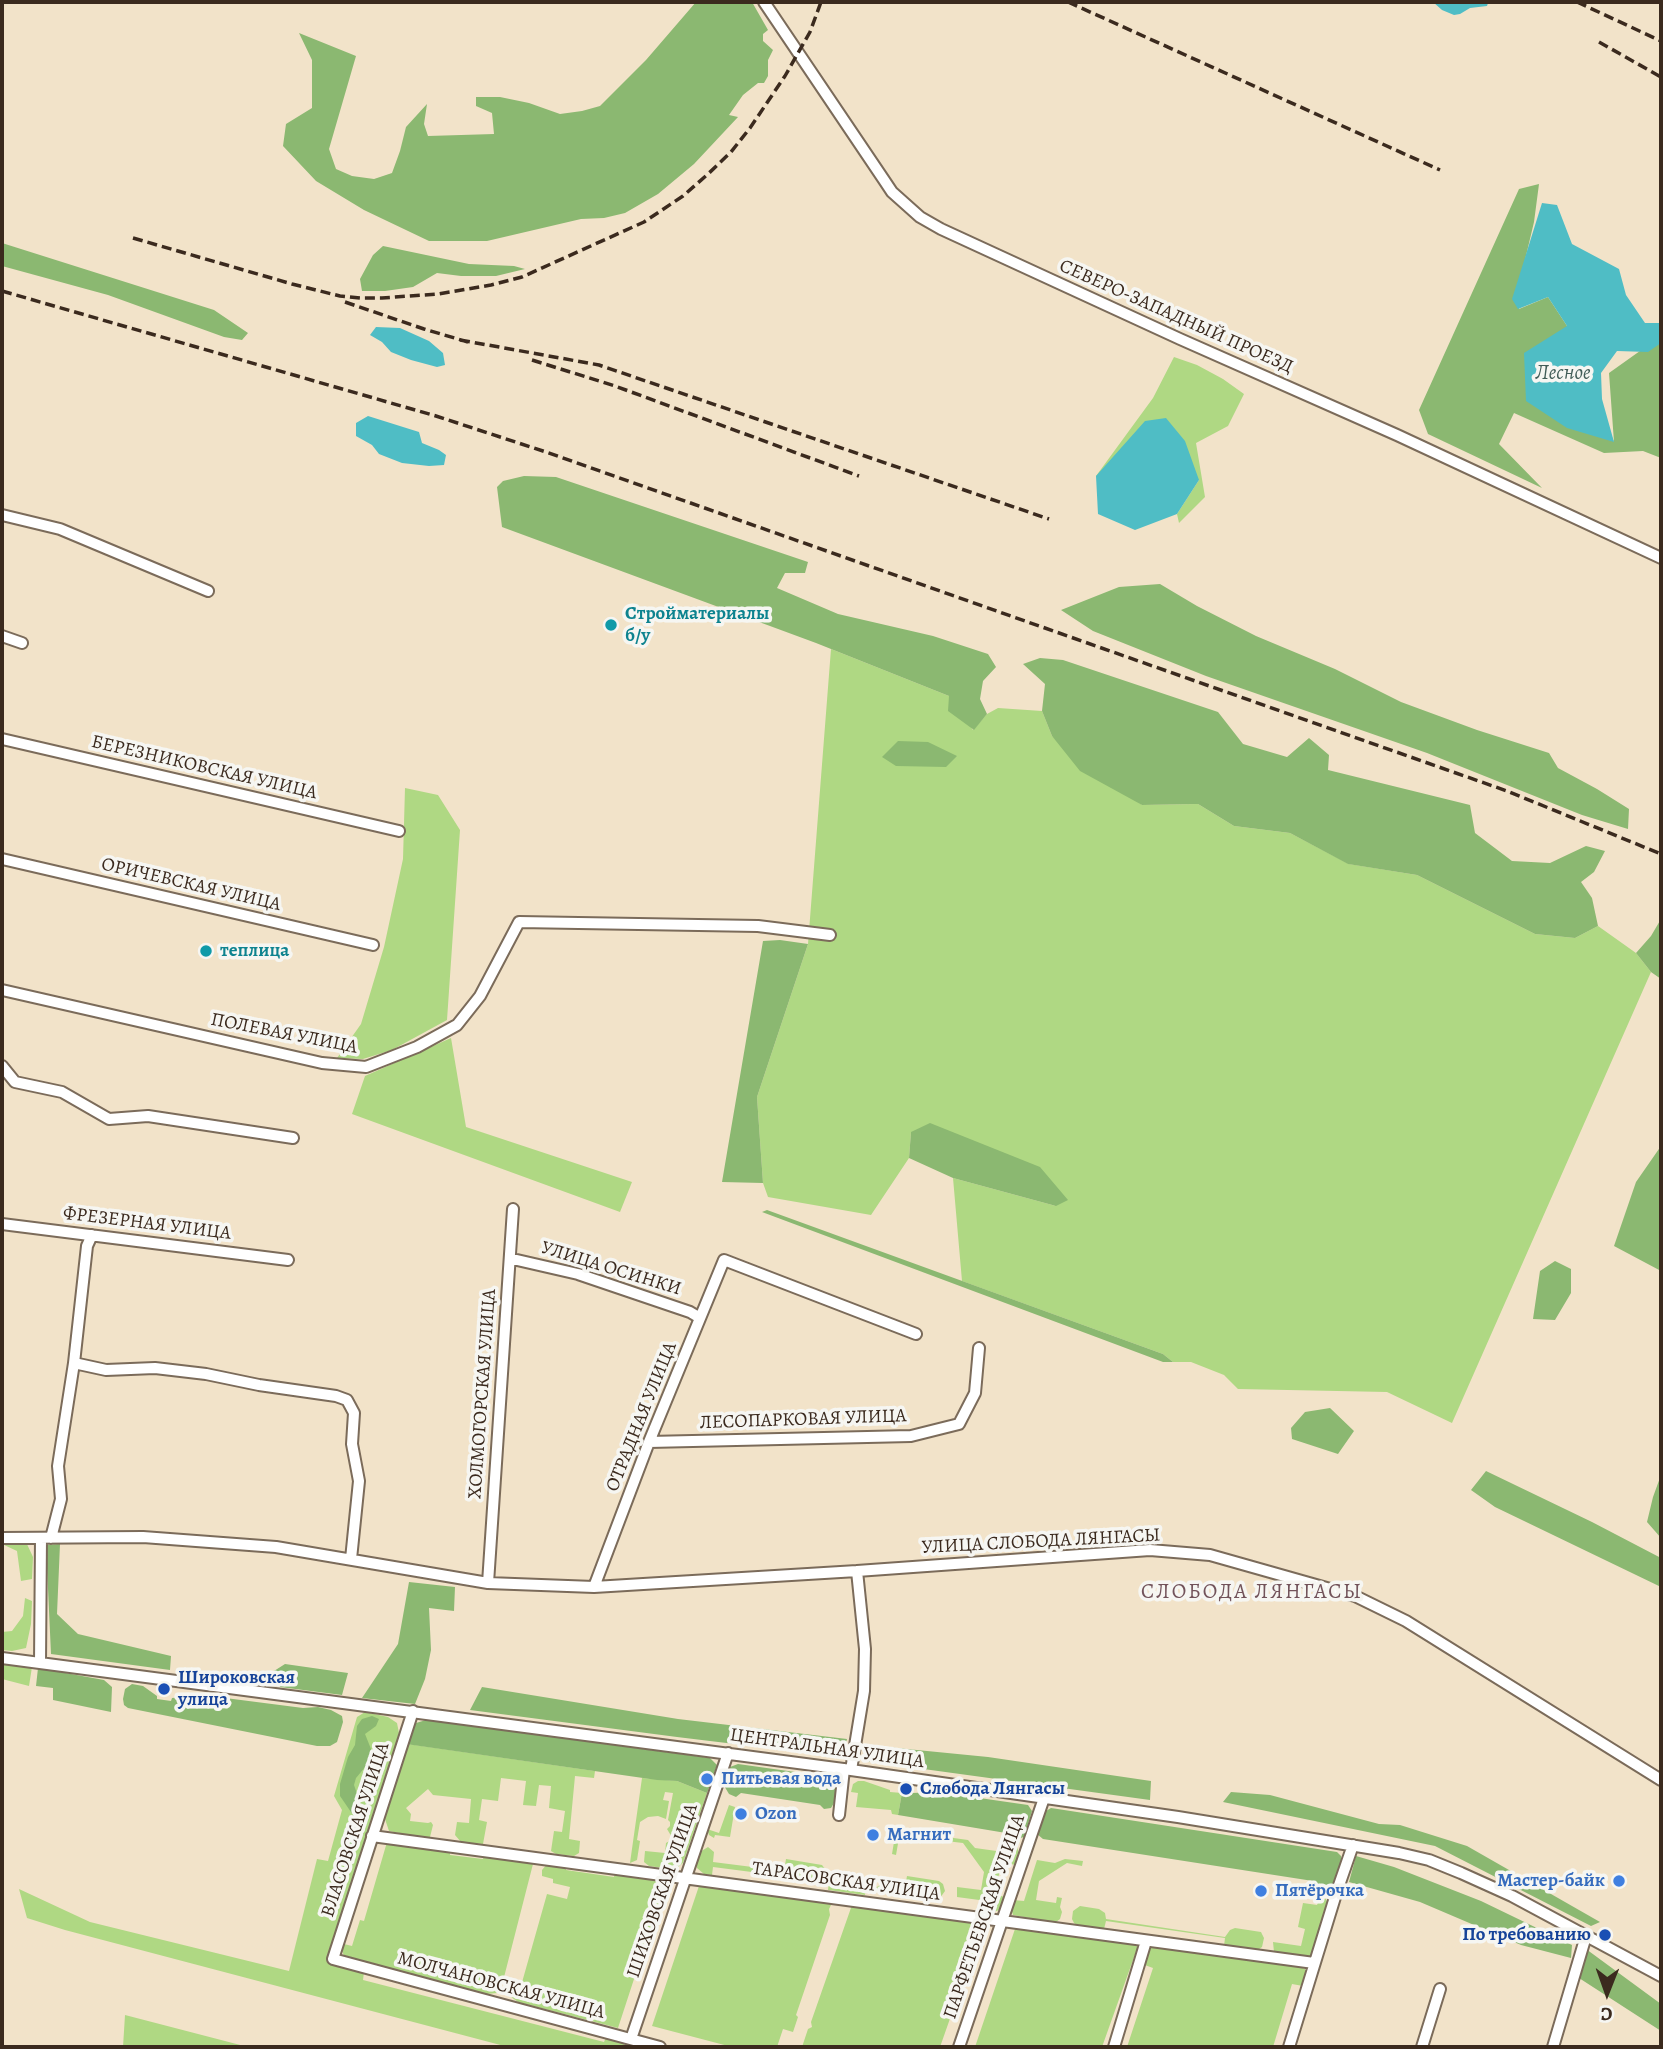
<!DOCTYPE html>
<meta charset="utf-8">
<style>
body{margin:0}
#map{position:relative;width:1663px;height:2049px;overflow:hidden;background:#f2e3c9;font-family:Alegreya,serif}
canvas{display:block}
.frame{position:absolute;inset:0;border:4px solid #3b2a1e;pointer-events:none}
.north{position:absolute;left:1572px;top:1958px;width:70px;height:70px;-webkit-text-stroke:5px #f6f6f2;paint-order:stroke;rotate:181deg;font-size:19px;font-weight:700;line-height:28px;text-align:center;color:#3b2a1e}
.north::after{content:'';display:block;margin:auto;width:24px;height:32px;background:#3b2a1e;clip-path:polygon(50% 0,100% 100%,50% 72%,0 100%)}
</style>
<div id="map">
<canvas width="1663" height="2049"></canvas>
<div class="frame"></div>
<div class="north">С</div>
</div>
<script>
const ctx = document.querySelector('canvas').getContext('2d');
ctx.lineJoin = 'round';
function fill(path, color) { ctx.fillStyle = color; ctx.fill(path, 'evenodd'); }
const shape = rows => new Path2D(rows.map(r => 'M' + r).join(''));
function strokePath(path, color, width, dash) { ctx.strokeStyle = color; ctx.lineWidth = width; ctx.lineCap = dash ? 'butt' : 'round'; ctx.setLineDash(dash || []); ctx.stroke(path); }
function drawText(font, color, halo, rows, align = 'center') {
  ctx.font = font + ' Alegreya,serif'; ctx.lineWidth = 7; ctx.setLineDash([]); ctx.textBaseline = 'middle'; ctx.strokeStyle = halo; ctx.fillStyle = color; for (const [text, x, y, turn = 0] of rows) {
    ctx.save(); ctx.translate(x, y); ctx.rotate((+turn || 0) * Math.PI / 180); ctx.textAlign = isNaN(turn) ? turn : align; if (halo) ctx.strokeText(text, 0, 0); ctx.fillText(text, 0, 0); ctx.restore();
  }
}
fill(shape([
 [1174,357,1197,365,1223,379,1244,394,1228,426,1196,443,1205,497,1179,523,1177,514,1199,480,1096,476,1153,398],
 [831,649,949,696,973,730,987,714,998,708,1042,711,1052,736,1142,805,1198,804,1234,826,1290,833,1349,864,1417,875,1535,934,1575,938,1598,926,1636,953,1651,972,1452,1423,1387,1392,1238,1389,1224,1375,1191,1362,1173,1362,1163,1354,962,1281,953,1178,1056,1206,911,1132,909,1158,871,1215,768,1197,763,1183,757,1097,808,944],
 [405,788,438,795,460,830,447,1020,392,1050,363,1059,337,1058,361,1024,384,947,403,859],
 [451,1038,466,1127,632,1182,620,1212,352,1114,365,1076],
 [2,1542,26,1542,33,1557,32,1579,21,1581,17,1551,2,1544],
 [25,1598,32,1601,31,1624,26,1648,12,1651,2,1650,2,1632,12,1631,23,1616],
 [2,1664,32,1667,29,1686,2,1679],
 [365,1712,388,1717,397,1723,399,1733,329,1963,364,1972,363,1980,604,2042,607,2035,626,2040,624,2047,508,2047,65,1930,27,1918,19,1889,90,1922,289,1971,317,1859,328,1861,342,1810,334,1796,357,1717],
 [408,1744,595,1771,594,1778,575,1776,569,1839,580,1841,579,1853,574,1856,556,1854,551,1851,554,1831,562,1832,565,1811,549,1808,551,1786,539,1785,536,1806,523,1805,526,1781,501,1778,498,1801,482,1799,479,1820,487,1822,483,1844,461,1842,455,1835,457,1822,469,1823,471,1799,433,1795,428,1789,406,1808,411,1814,410,1821,428,1823,431,1822,433,1825,430,1837,425,1838,389,1831,385,1819],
 [642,1778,677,1781,707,1793,683,1863,678,1867,670,1869,649,1866,644,1862,645,1851,665,1853,666,1843,673,1839,667,1829,670,1826,670,1822,668,1820,673,1793,665,1792,663,1800,669,1801,666,1819,658,1816,648,1817,640,1822,637,1840,640,1841,637,1860,630,1863],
 [858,1781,864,1781,890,1790,890,1792,902,1793,898,1815,892,1814,891,1810,856,1807,858,1793,851,1792,853,1784],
 [729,1805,735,1807,730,1837,715,1835,714,1838,709,1835,707,1829,719,1833],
 [896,1830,968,1840,975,1848,1011,1853,1013,1845,1017,1847,1019,1853,1015,1865,1003,1862,993,1893,1004,1897,999,1910,991,1913,994,1902,957,1897,957,1887,981,1890,984,1872,963,1843,946,1841,945,1838,900,1832,896,1855,892,1854],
 [387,1842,450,1849,450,1855,483,1859,484,1854,531,1861,533,1864,502,1985,500,1985,497,1993,487,1994,348,1959,344,1956,342,1950,344,1944,352,1946,360,1920,364,1921],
 [708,1847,714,1852,713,1862,784,1871,786,1859,822,1865,836,1883,875,1888,882,1884,905,1887,907,1876,939,1881,943,1884,945,1891,940,1898,866,1888,865,1895,828,1890,829,1882,713,1867,712,1875,704,1874,697,1868,697,1861,700,1852],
 [1065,1859,1083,1861,1082,1866,1067,1863,1039,1881,1036,1900,1056,1903,1057,1897,1062,1898,1060,1907,1062,1912,1060,1919,1056,1922,1051,1922,1013,1915,1011,1908,1013,1900,1024,1901,1037,1860,1055,1863],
 [548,1863,566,1865,566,1870,614,1877,615,1872,667,1878,618,2028,518,2002,511,1997,511,1992,519,1993,547,1894,567,1899,570,1887,553,1883,553,1879,542,1876,542,1870],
 [700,1883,830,1901,832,1903,829,1909,830,1915,796,2015,798,2017,793,2032,783,2029,777,2047,732,2047,652,2026],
 [1320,1898,1326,1899,1328,1904,1313,1953,1309,1957,1274,1952,1273,1942,1301,1946,1305,1929,1298,1927,1303,1903,1317,1905],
 [852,1905,984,1922,940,2047,802,2047,808,2029,812,2027,811,2022],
 [1080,1906,1099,1909,1105,1913,1106,1919,1225,1937,1230,1930,1235,1928,1261,1932,1264,1938,1262,1947,1256,1951,1224,1946,1225,1938,1106,1921,1104,1929,1078,1926,1074,1923,1072,1919,1073,1911],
 [1016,1926,1135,1943,1138,1946,1102,2047,975,2047],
 [1149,1946,1300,1967,1305,1969,1307,1974,1303,1986,1292,1984,1273,2047,1127,2047,1153,1968,1142,1964],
 [125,2015,248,2047,123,2047]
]), '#afd883');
fill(shape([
 [696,2,752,2,768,30,763,34,763,41,773,50,768,60,768,76,764,83,758,83,743,95,729,115,738,117,694,164,658,194,625,213,604,218,581,219,487,241,429,241,364,210,316,181,283,146,286,124,312,108,312,60,299,33,356,56,329,149,336,169,352,176,374,179,392,173,400,151,406,127,427,104,424,124,428,136,494,134,492,113,476,106,476,97,500,97,529,103,560,114,582,111,600,106,646,60],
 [1539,184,1534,222,1525,260,1519,309,1548,297,1567,326,1614,442,1609,373,1661,336,1661,458,1643,451,1604,453,1514,413,1499,444,1542,488,1428,434,1419,410,1519,189],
 [2,243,214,310,248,333,242,340,224,337,108,295,2,266],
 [383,246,469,264,514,266,525,269,496,276,461,276,437,273,413,287,385,291,362,291,360,279,373,255],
 [524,476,556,477,808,562,805,573,785,573,777,588,838,614,933,636,988,654,996,667,983,681,980,699,987,714,974,730,948,711,949,696,816,643,502,527,497,487,503,481],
 [1160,584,1197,606,1256,636,1335,669,1401,702,1477,730,1549,753,1558,768,1597,789,1629,809,1628,829,1582,815,1427,753,1206,676,1093,631,1061,610,1119,587],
 [1040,658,1063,660,1218,712,1243,744,1287,757,1309,738,1329,755,1328,770,1470,805,1475,833,1512,861,1550,863,1586,846,1605,851,1594,872,1581,882,1592,898,1598,926,1575,938,1535,934,1417,875,1348,864,1290,833,1234,826,1198,804,1142,805,1080,771,1052,736,1042,711,1045,684,1023,664],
 [898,741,928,742,957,756,946,767,896,766,882,757],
 [1661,919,1661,979,1651,972,1636,953,1651,936],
 [780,940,808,944,757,1097,763,1183,722,1182,763,941],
 [930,1123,1040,1167,1068,1200,1056,1206,953,1178,909,1158,911,1132],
 [1661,1146,1661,1271,1614,1246,1636,1182],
 [767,1210,1163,1354,1173,1362,1163,1362,762,1212],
 [1555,1261,1571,1269,1571,1293,1555,1320,1533,1319,1540,1271],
 [1330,1408,1354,1431,1338,1454,1292,1439,1291,1428,1305,1412],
 [1486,1471,1592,1522,1661,1558,1661,1587,1495,1507,1471,1490],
 [1661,1475,1661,1538,1647,1522,1653,1497],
 [60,1544,57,1614,78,1634,171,1656,170,1670,51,1654,46,1545],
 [409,1582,455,1587,454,1611,429,1608,431,1650,425,1679,415,1704,362,1698,398,1644],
 [285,1664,348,1673,342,1695,280,1687,274,1671],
 [38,1668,104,1680,112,1687,111,1712,53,1700,53,1688,36,1686],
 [132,1684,143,1686,157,1696,157,1699,171,1701,172,1698,202,1695,303,1708,318,1707,331,1710,342,1716,343,1722,337,1742,330,1746,317,1746,128,1708,124,1705,123,1699,125,1689],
 [482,1687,678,1719,847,1739,842,1757,677,1737,470,1710],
 [372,1716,379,1719,376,1726,365,1734,371,1749,370,1755,366,1766,356,1778,354,1785,365,1817,355,1838,357,1847,353,1850,350,1849,349,1834,353,1815,340,1796,340,1784,348,1757,355,1745,357,1726,362,1719],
 [426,1720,710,1758,717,1765,707,1793,677,1781,657,1780,406,1744,412,1726,416,1723],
 [866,1745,988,1757,1151,1781,1150,1800,865,1761],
 [738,1764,831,1777,837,1784,834,1803,831,1808,824,1809,820,1805,741,1793,736,1797,729,1794,723,1784,730,1767],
 [938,1792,1028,1805,1032,1811,1024,1837,1017,1839,1010,1837,1006,1833,898,1815,902,1793,912,1795,912,1793],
 [1231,1792,1270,1795,1379,1824,1400,1825,1467,1846,1600,1922,1591,1926,1435,1846,1223,1802],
 [1051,1808,1337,1852,1341,1856,1342,1861,1336,1882,1331,1887,1325,1889,1315,1886,1313,1881,1043,1839,1037,1834,1037,1830,1046,1811],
 [1356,1856,1394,1867,1481,1901,1572,1945,1571,1958,1521,1945,1420,1902,1349,1882],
 [1586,1949,1661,2004,1661,2031,1579,1978]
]), '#8bb871');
fill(shape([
 [1433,2,1487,2,1488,3,1487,6,1470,8,1460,14,1454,15,1442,10],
 [1542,203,1557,205,1572,244,1619,269,1626,295,1645,323,1661,323,1661,343,1648,352,1617,351,1601,373,1602,399,1614,442,1567,428,1526,401,1524,353,1567,326,1548,297,1518,309,1512,299],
 [376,327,400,328,429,341,443,353,445,365,437,367,411,360,391,352,382,342,370,335],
 [368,416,419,432,422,443,439,450,446,455,444,465,429,466,402,463,379,454,372,445,356,436,356,423],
 [1166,418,1185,441,1199,480,1177,514,1135,530,1098,514,1096,476,1145,421]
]), '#4fbdc5');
const minor = shape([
 [764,2,884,180,892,192,920,217,941,229,1180,339,1397,435,1661,558],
 [2,515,60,529,208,591],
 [2,636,22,643],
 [2,739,399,831],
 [2,859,373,945],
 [2,990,322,1063,366,1067,417,1047,457,1025,480,996,519,922,758,926,830,935],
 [2,1066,15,1082,62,1092,109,1119,148,1116,293,1138],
 [2,1224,288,1260],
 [510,1260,517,1260,578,1274,690,1312,700,1318],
 [74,1363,106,1370,155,1368,206,1374,259,1385,336,1396,347,1400,354,1413,352,1444,359,1481,351,1559],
 [649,1442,911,1436,959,1424,975,1393,979,1348],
 [2,1538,143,1537,276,1547,488,1583,594,1587,857,1571,1150,1550,1210,1555,1355,1596,1406,1621,1661,1780],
 [51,1538,61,1499,58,1466,74,1363,87,1246,92,1235],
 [488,1583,513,1209],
 [594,1587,649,1442,724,1260,916,1334],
 [2,1658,851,1770,1178,1817,1399,1853,1429,1860,1461,1873,1512,1896,1661,1976],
 [40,1663,41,1538],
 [413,1711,333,1959,660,2047],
 [851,1770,864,1691,865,1649,857,1571],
 [839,1815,844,1769],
 [372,1836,1314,1963],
 [631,2039,728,1753],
 [959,2047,1044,1798],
 [1114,2047,1146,1941],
 [1289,2047,1336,1894,1353,1845],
 [1422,2047,1440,1989],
 [1553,2047,1586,1936]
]);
strokePath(minor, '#7b6b5a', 14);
strokePath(minor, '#fff', 10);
strokePath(shape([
 [1068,2,1440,170],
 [1577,2,1661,41],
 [1599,42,1661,77],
 [133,238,292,284,340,296,360,298,382,298,438,294,491,285,522,277,644,222,683,196,708,174,731,152,750,128,785,76,810,32,821,2],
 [2,291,436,416,546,452,1507,791,1661,854],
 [345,302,424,329,468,342],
 [460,340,599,365,1049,519],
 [532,360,615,386,859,476]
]), '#3b2a1e', 3.5, [10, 5]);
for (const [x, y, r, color] of [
 [611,625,7,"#0f9aa8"],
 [206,951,7,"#0f9aa8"],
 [164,1689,7,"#1a4fb4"],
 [707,1779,7,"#3f7fe0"],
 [906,1789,7,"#1a4fb4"],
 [741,1814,7,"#3f7fe0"],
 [873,1835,7,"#3f7fe0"],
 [1619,1881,7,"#3f7fe0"],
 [1261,1891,7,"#3f7fe0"],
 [1605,1935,7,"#1a4fb4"]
]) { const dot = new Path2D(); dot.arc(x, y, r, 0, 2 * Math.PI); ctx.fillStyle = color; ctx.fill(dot); strokePath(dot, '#f6f6f2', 2.5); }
drawText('19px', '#3b2a1e', '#f6f6f2', [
 ["СЕВЕРО-ЗАПАДНЫЙ ПРОЕЗД",1176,317,24],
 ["БЕРЕЗНИКОВСКАЯ УЛИЦА",204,768,13],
 ["ОРИЧЕВСКАЯ УЛИЦА",191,885,13],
 ["ПОЛЕВАЯ УЛИЦА",284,1034,11],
 ["ФРЕЗЕРНАЯ УЛИЦА",147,1224,7],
 ["УЛИЦА ОСИНКИ",611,1269,17],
 ["ХОЛМОГОРСКАЯ УЛИЦА",483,1394,-86],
 ["ОТРАДНАЯ УЛИЦА",642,1417,-68],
 ["ЛЕСОПАРКОВАЯ УЛИЦА",803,1420,-2],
 ["УЛИЦА СЛОБОДА ЛЯНГАСЫ",1041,1542,-3],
 ["ЦЕНТРАЛЬНАЯ УЛИЦА",827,1749,8],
 ["ВЛАСОВСКАЯ УЛИЦА",356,1830,-72],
 ["ТАРАСОВСКАЯ УЛИЦА",846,1882,8],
 ["ШИХОВСКАЯ УЛИЦА",663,1891,-71],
 ["ПАРФЕТЬЕВСКАЯ УЛИЦА",985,1917,-71],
 ["МОЛЧАНОВСКАЯ УЛИЦА",501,1986,15]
]);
drawText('bold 19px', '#0d838f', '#f6f6f2', [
 ["Стройматериалы",625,614],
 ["б/у",625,636],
 ["теплица",220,951]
], 'left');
drawText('bold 19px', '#164399', '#f6f6f2', [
 ["Широковская",178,1678],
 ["улица",178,1700],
 ["Слобода Лянгасы",920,1789],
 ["По требованию",1591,1935,"right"]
], 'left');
drawText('bold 19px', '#366cbe', '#f6f6f2', [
 ["Питьевая вода",721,1779],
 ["Ozon",755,1814],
 ["Магнит",887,1835],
 ["Мастер-байк",1605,1881,"right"],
 ["Пятёрочка",1275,1891]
], 'left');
drawText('italic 21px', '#425d58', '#f6f6f2', [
 ["Лесное",1563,374]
]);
ctx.letterSpacing = '2px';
drawText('21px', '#72535a', '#f6f6f2', [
 ["СЛОБОДА ЛЯНГАСЫ",1252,1593]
]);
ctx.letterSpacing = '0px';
</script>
